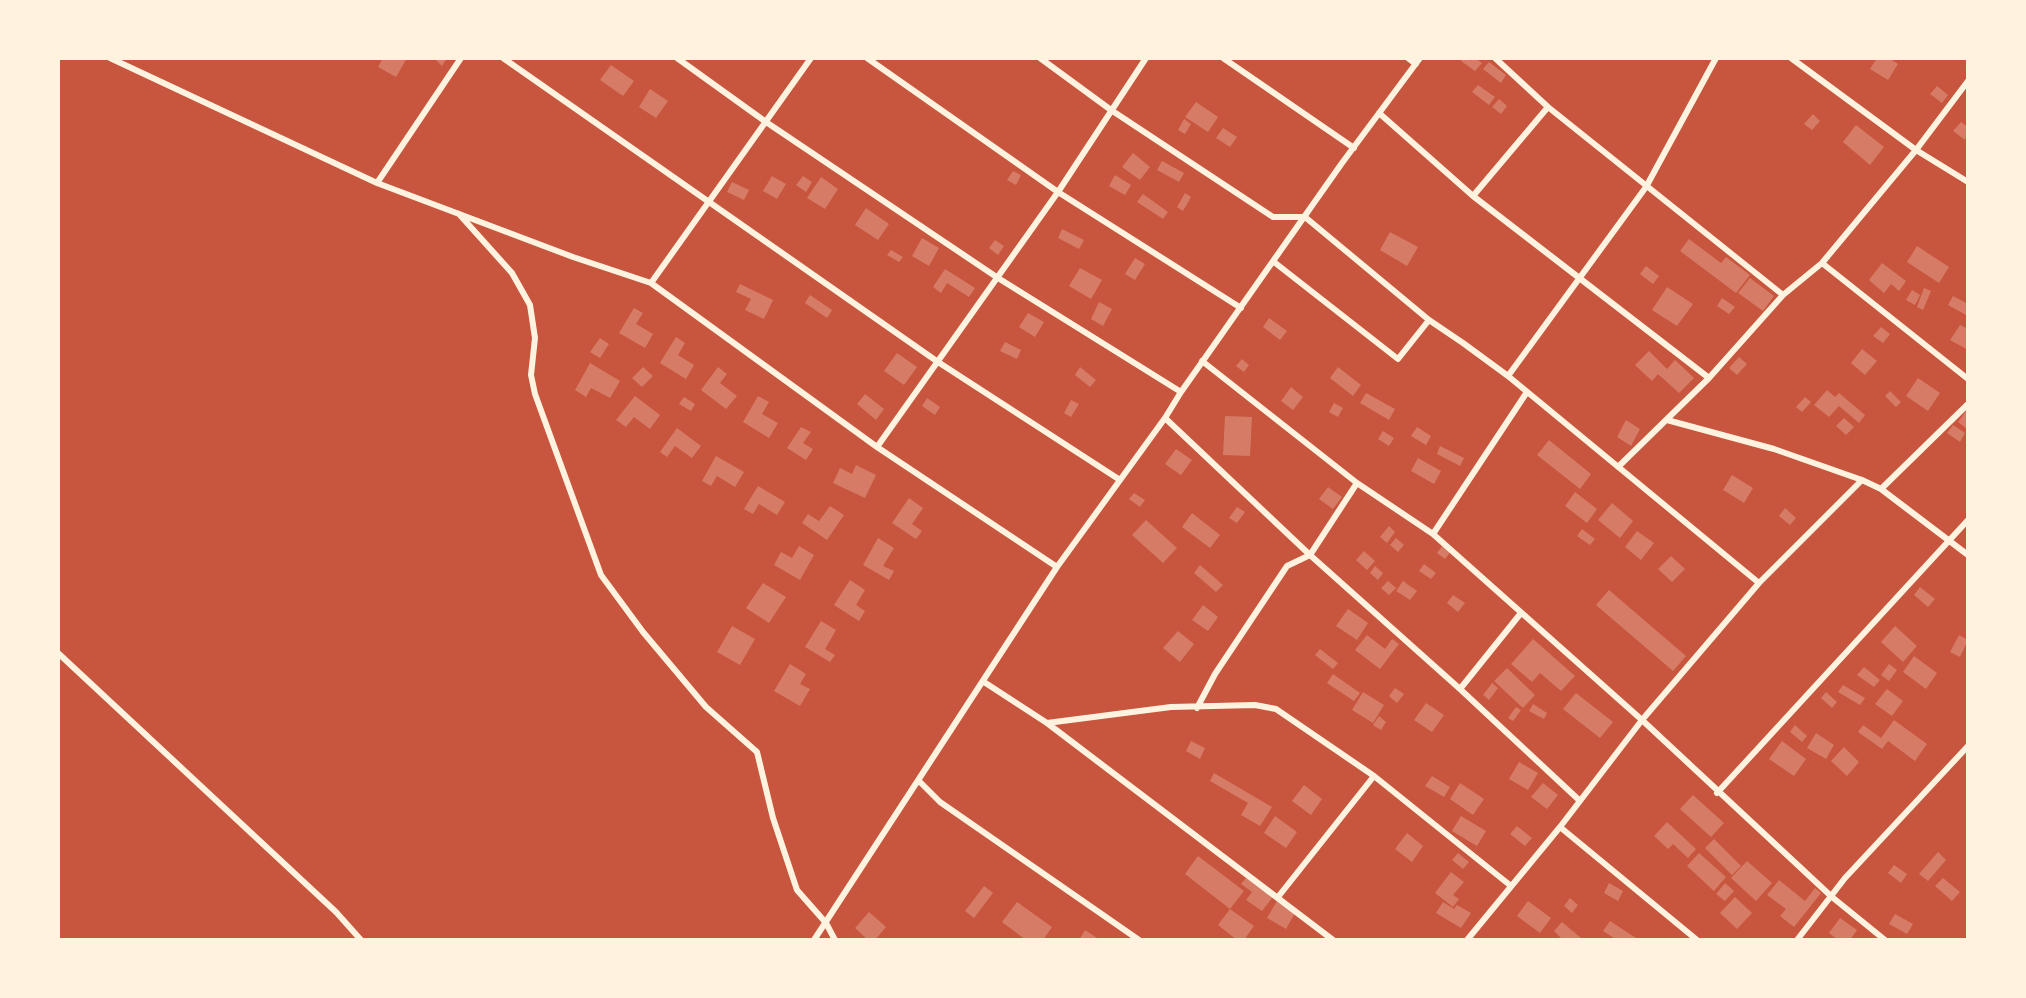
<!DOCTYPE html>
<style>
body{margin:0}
#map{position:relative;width:2026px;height:998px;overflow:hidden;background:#c8553d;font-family:"Archivo Narrow",sans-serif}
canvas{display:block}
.frame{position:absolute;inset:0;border:60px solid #fff3e0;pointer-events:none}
</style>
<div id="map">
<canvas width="2026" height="998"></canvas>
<div class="frame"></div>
</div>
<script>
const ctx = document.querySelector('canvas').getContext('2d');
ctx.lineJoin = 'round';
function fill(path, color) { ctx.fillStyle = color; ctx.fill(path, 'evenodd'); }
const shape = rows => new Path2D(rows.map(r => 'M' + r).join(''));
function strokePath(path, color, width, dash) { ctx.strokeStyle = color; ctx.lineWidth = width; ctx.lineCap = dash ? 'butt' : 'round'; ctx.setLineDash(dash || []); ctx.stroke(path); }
fill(shape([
 [383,58,407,58,396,77,378,67],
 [434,58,447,58,442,66],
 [1463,58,1475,58,1482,63,1475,71,1461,61],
 [1877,58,1889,58,1898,64,1888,80,1870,69],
 [1489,62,1506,75,1501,83,1483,69],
 [611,65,634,81,623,96,600,80],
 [1478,85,1495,97,1489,105,1472,92],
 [1937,86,1948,95,1942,103,1930,94],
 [650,89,668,101,656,118,639,107],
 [1499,99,1507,106,1501,114,1492,107],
 [1196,102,1218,117,1208,132,1185,117],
 [1813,114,1820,121,1812,130,1804,124],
 [1184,119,1191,124,1185,134,1178,130],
 [1961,122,1968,127,1965,140,1953,131],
 [1856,125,1884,147,1870,165,1843,142],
 [1223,128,1237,137,1230,147,1216,138],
 [1133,153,1150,167,1140,180,1122,167],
 [1162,161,1184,173,1179,182,1157,170],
 [1013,171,1021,175,1016,185,1007,180],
 [1115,175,1131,185,1125,195,1109,186],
 [772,176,786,184,777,199,763,191],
 [803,176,812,182,806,192,796,185],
 [821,177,838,189,825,209,807,198],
 [732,182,749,190,744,200,727,192],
 [1185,193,1191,197,1183,211,1177,207],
 [1143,194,1168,212,1163,219,1137,202],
 [866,208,889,224,878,240,855,225],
 [1062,229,1084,240,1079,249,1058,238],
 [1390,232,1418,247,1407,266,1380,250],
 [922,238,939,248,929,266,912,256],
 [1689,239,1721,263,1726,257,1750,275,1736,293,1680,251],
 [995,240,1004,246,998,255,989,248],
 [1917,246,1949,267,1939,283,1907,262],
 [891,250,903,257,899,262,887,255],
 [1135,258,1145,264,1135,280,1125,274],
 [1882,263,1906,281,1899,291,1891,284,1884,293,1869,280],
 [1646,266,1659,276,1653,284,1640,274],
 [1080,268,1102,280,1091,299,1069,286],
 [945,269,975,288,969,297,947,283,941,293,933,287],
 [1750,278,1774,296,1763,311,1738,293],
 [740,284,773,300,764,319,745,310,751,299,736,292],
 [1667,287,1693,304,1677,326,1652,310],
 [1924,288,1931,291,1923,310,1917,307],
 [1912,290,1920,295,1915,305,1906,300],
 [810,295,832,310,827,318,805,303],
 [1953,296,1968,304,1966,315,1948,305],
 [1722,298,1735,307,1729,314,1717,306],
 [1099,302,1112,309,1103,326,1091,319],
 [634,308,643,313,636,324,653,334,645,348,619,333],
 [1028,313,1044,322,1035,337,1019,327],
 [1269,318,1287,331,1280,340,1263,327],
 [1960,325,1968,329,1968,350,1950,340],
 [1881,327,1890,334,1883,343,1873,336],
 [676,337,685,343,678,355,694,365,686,379,660,363],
 [600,338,609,344,600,358,590,352],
 [1005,342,1021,350,1017,359,1000,351],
 [1862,349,1877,361,1865,375,1851,363],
 [1649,351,1667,369,1675,360,1694,378,1679,393,1658,374,1652,381,1635,365],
 [897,353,917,367,904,385,884,371],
 [1739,357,1747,364,1737,375,1729,368],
 [1242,359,1249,365,1244,372,1236,366],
 [590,363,620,381,610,398,591,388,586,397,575,390],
 [643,367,653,376,642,387,632,378],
 [718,367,727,374,720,383,737,396,726,409,701,390],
 [1080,367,1096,380,1090,387,1075,375],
 [1338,367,1361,385,1353,396,1330,378],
 [1918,378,1940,393,1928,411,1906,396],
 [1291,387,1303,397,1293,410,1281,401],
 [1827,390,1835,397,1839,393,1865,415,1859,423,1839,406,1829,417,1814,405],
 [1890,391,1901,402,1896,407,1885,396],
 [1366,393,1395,409,1389,420,1360,403],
 [865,394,884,409,876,420,857,404],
 [635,396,660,415,650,429,634,417,626,427,616,420],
 [758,396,769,402,762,414,778,423,769,438,743,422],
 [684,397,695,404,691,411,679,404],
 [1805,397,1811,402,1802,412,1796,407],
 [927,398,940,407,935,415,922,406],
 [1071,400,1079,404,1071,417,1064,413],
 [1334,403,1343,408,1338,417,1329,412],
 [1966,411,1968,425,1966,428,1958,422],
 [1225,416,1252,417,1250,456,1223,455],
 [1844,418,1854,427,1846,435,1836,426],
 [1626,420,1640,429,1631,446,1617,437],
 [1953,425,1965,433,1960,442,1947,433],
 [801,427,811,432,803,443,813,449,806,460,787,448],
 [1417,427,1431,436,1426,445,1411,436],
 [677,428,701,446,692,458,675,446,667,457,660,452],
 [1383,431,1394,438,1389,446,1378,439],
 [1549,440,1591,474,1580,489,1537,455],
 [1440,446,1464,458,1460,466,1437,454],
 [1176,449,1192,460,1181,475,1165,464],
 [716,456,744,472,735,487,717,476,711,486,702,481],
 [1418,458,1441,471,1434,484,1411,471],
 [856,465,876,475,865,498,833,483,840,468,852,474],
 [1732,475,1753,488,1744,503,1723,490],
 [758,486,785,502,777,515,759,504,753,514,744,509],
 [1328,487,1342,497,1333,509,1319,499],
 [1575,492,1597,509,1587,523,1565,506],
 [1134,493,1145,500,1140,507,1129,499],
 [909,498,923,508,912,524,922,531,916,539,892,523],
 [1612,503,1633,521,1620,538,1598,520],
 [830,506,844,515,827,540,802,523,808,514,819,521],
 [1237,507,1245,512,1237,523,1229,518],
 [1785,508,1796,518,1790,525,1779,516],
 [1192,513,1220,535,1210,548,1182,527],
 [1146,520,1177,548,1163,563,1132,535],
 [1389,526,1395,532,1387,543,1380,537],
 [1582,529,1595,539,1590,545,1577,536],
 [1637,531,1654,543,1641,560,1625,547],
 [878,538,894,548,883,566,894,571,889,580,863,565],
 [1396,538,1404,545,1398,552,1390,545],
 [1443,545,1451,551,1445,559,1437,553],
 [799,546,814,555,800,580,774,565,781,552,792,558],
 [1364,551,1375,561,1367,570,1356,560],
 [1671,556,1685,569,1672,582,1658,569],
 [1424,564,1436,573,1431,579,1419,571],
 [1200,565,1223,585,1216,592,1194,573],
 [1375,566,1383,573,1378,580,1370,573],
 [850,580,865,590,856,605,865,611,859,621,834,605],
 [1388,581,1396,588,1389,595,1381,588],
 [1403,581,1417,591,1410,600,1396,591],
 [763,583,786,597,769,623,746,608],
 [1920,587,1935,599,1928,607,1914,595],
 [1609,590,1686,656,1673,671,1596,605],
 [1453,595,1465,603,1458,612,1447,603],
 [1203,605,1218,617,1208,631,1192,620],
 [1348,609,1368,623,1357,640,1336,626],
 [821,621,836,630,825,649,835,655,830,662,805,647],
 [732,626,755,639,740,665,717,652],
 [1895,626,1917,646,1903,662,1881,642],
 [1178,631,1194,644,1180,662,1163,648],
 [1367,635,1385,649,1392,639,1399,644,1380,669,1355,650],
 [1959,635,1968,640,1960,657,1950,652],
 [1533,639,1575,676,1561,691,1540,673,1532,682,1511,664],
 [1320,649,1338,663,1333,669,1315,655],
 [1914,656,1937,673,1926,689,1903,672],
 [790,664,806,674,800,684,810,689,800,706,774,691],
 [1889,664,1897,670,1889,681,1881,675],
 [1864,667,1880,680,1874,687,1857,675],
 [1507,668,1535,695,1523,708,1494,681],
 [1333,674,1360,693,1354,701,1327,683],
 [1492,683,1498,688,1489,700,1483,695],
 [1843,685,1865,698,1860,705,1838,692],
 [1395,688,1404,694,1397,703,1389,696],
 [1887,689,1903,701,1892,716,1875,704],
 [1363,692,1384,705,1373,723,1352,710],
 [1826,692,1837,702,1832,708,1821,698],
 [1576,693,1613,722,1600,738,1563,709],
 [1426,703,1444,715,1432,732,1414,720],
 [1533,704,1547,713,1544,719,1529,711],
 [1516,707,1521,710,1513,721,1508,718],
 [1379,716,1386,722,1381,730,1373,725],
 [1894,720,1927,744,1915,761,1888,741,1882,749,1858,732,1863,725,1881,738],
 [1795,725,1807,736,1802,742,1790,732],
 [1816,733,1834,745,1826,759,1807,748],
 [1191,741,1205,748,1200,759,1186,751],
 [1782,741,1806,759,1794,776,1769,759],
 [1844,747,1859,762,1847,776,1831,761],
 [1519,762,1538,773,1528,790,1509,779],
 [1214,773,1272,807,1260,826,1241,815,1248,803,1210,781],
 [1432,776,1450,787,1444,797,1425,786],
 [1460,783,1484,799,1473,815,1450,799],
 [1543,783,1558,795,1547,809,1531,797],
 [1304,785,1322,799,1311,815,1292,801],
 [1693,795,1724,823,1711,837,1680,809],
 [1275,816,1297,832,1286,848,1264,833],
 [1461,816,1486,831,1477,846,1452,831],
 [1667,822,1696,849,1688,858,1673,844,1668,849,1654,836],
 [1517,826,1532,838,1525,846,1510,834],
 [1407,833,1423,846,1412,862,1395,849],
 [1714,839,1741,866,1732,875,1705,848],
 [1938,852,1946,860,1928,881,1919,874],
 [1458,853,1469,862,1463,869,1452,860],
 [1699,853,1726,877,1714,891,1687,866],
 [1198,856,1244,891,1230,909,1185,874],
 [1747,861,1772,883,1756,901,1731,878],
 [1894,865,1907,874,1901,883,1888,873],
 [1451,872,1464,882,1453,895,1459,899,1453,907,1435,893],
 [1246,878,1273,897,1262,911,1246,900,1252,892,1241,884],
 [1943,878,1960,892,1952,901,1935,886],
 [1779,880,1805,901,1815,888,1821,893,1794,927,1780,916,1786,909,1767,895],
 [1609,883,1623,891,1618,901,1604,893],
 [1725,883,1734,891,1725,901,1716,894],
 [984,886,993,893,974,918,965,911],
 [1735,897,1752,913,1737,929,1720,913],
 [1570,898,1578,905,1572,913,1564,906],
 [1277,901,1295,913,1286,929,1267,918],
 [1528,901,1551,918,1540,933,1517,916],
 [1017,902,1052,927,1043,940,1026,940,1002,922],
 [1443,902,1454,909,1457,905,1471,913,1461,928,1436,913],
 [1230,909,1254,926,1244,940,1237,940,1218,925],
 [869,912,886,927,875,940,868,940,855,928],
 [1895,914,1913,924,1907,934,1889,924],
 [1840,918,1857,930,1850,940,1838,940,1829,933],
 [1610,921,1639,940,1617,940,1603,931],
 [1562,922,1581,938,1580,940,1563,940,1554,931],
 [1085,930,1097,938,1096,940,1079,940]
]), '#d67c66');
strokePath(shape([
 [110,58,377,183,573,257,651,283,877,447,1057,567],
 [503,58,938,362,1120,480],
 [677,58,766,122,998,278,1181,392],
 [867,58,1058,192,1241,308],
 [1040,58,1111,110,1273,217,1305,217,1429,320],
 [1223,58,1354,148],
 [1408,58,1416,64],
 [1495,58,1548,107,1783,295],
 [1791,58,1916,150,1968,182],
 [1379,113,1473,196,1709,378],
 [377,183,461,58],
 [1473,196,1548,107],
 [459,214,512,273,530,305,535,338,531,375,535,394,601,575,643,632,706,707,757,752,773,818,797,890,826,923,835,940],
 [1274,262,1398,359,1429,320,1463,343,1508,376,1759,583],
 [1822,263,1968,379],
 [651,283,811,58],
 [1202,361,1357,483,1433,534,1642,720,1832,897,1885,940],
 [1508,376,1646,187,1716,58],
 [1165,418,1310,555,1460,689,1579,800],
 [1667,420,1774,449,1862,480,1881,489,1968,555],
 [877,447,1058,192,1146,58],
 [1618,467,1709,378,1783,295,1822,263,1916,150,1968,81],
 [1881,489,1968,404],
 [1433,534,1527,392],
 [58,653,336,912,361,940],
 [984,682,1047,723,1333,940],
 [1460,689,1521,613],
 [1197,708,1215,674,1287,566,1310,555,1357,483],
 [1047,723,1171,707,1255,705,1276,709,1374,776,1511,886],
 [919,781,940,802,1139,940],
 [1717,793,1968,520],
 [1560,827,1697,940],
 [1278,897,1374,776],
 [814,940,1057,567,1165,418,1181,392,1342,163,1420,58],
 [1467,940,1560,827,1642,720,1759,583,1862,480],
 [1797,940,1845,878,1968,746]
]), '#fff3e0', 6);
</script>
